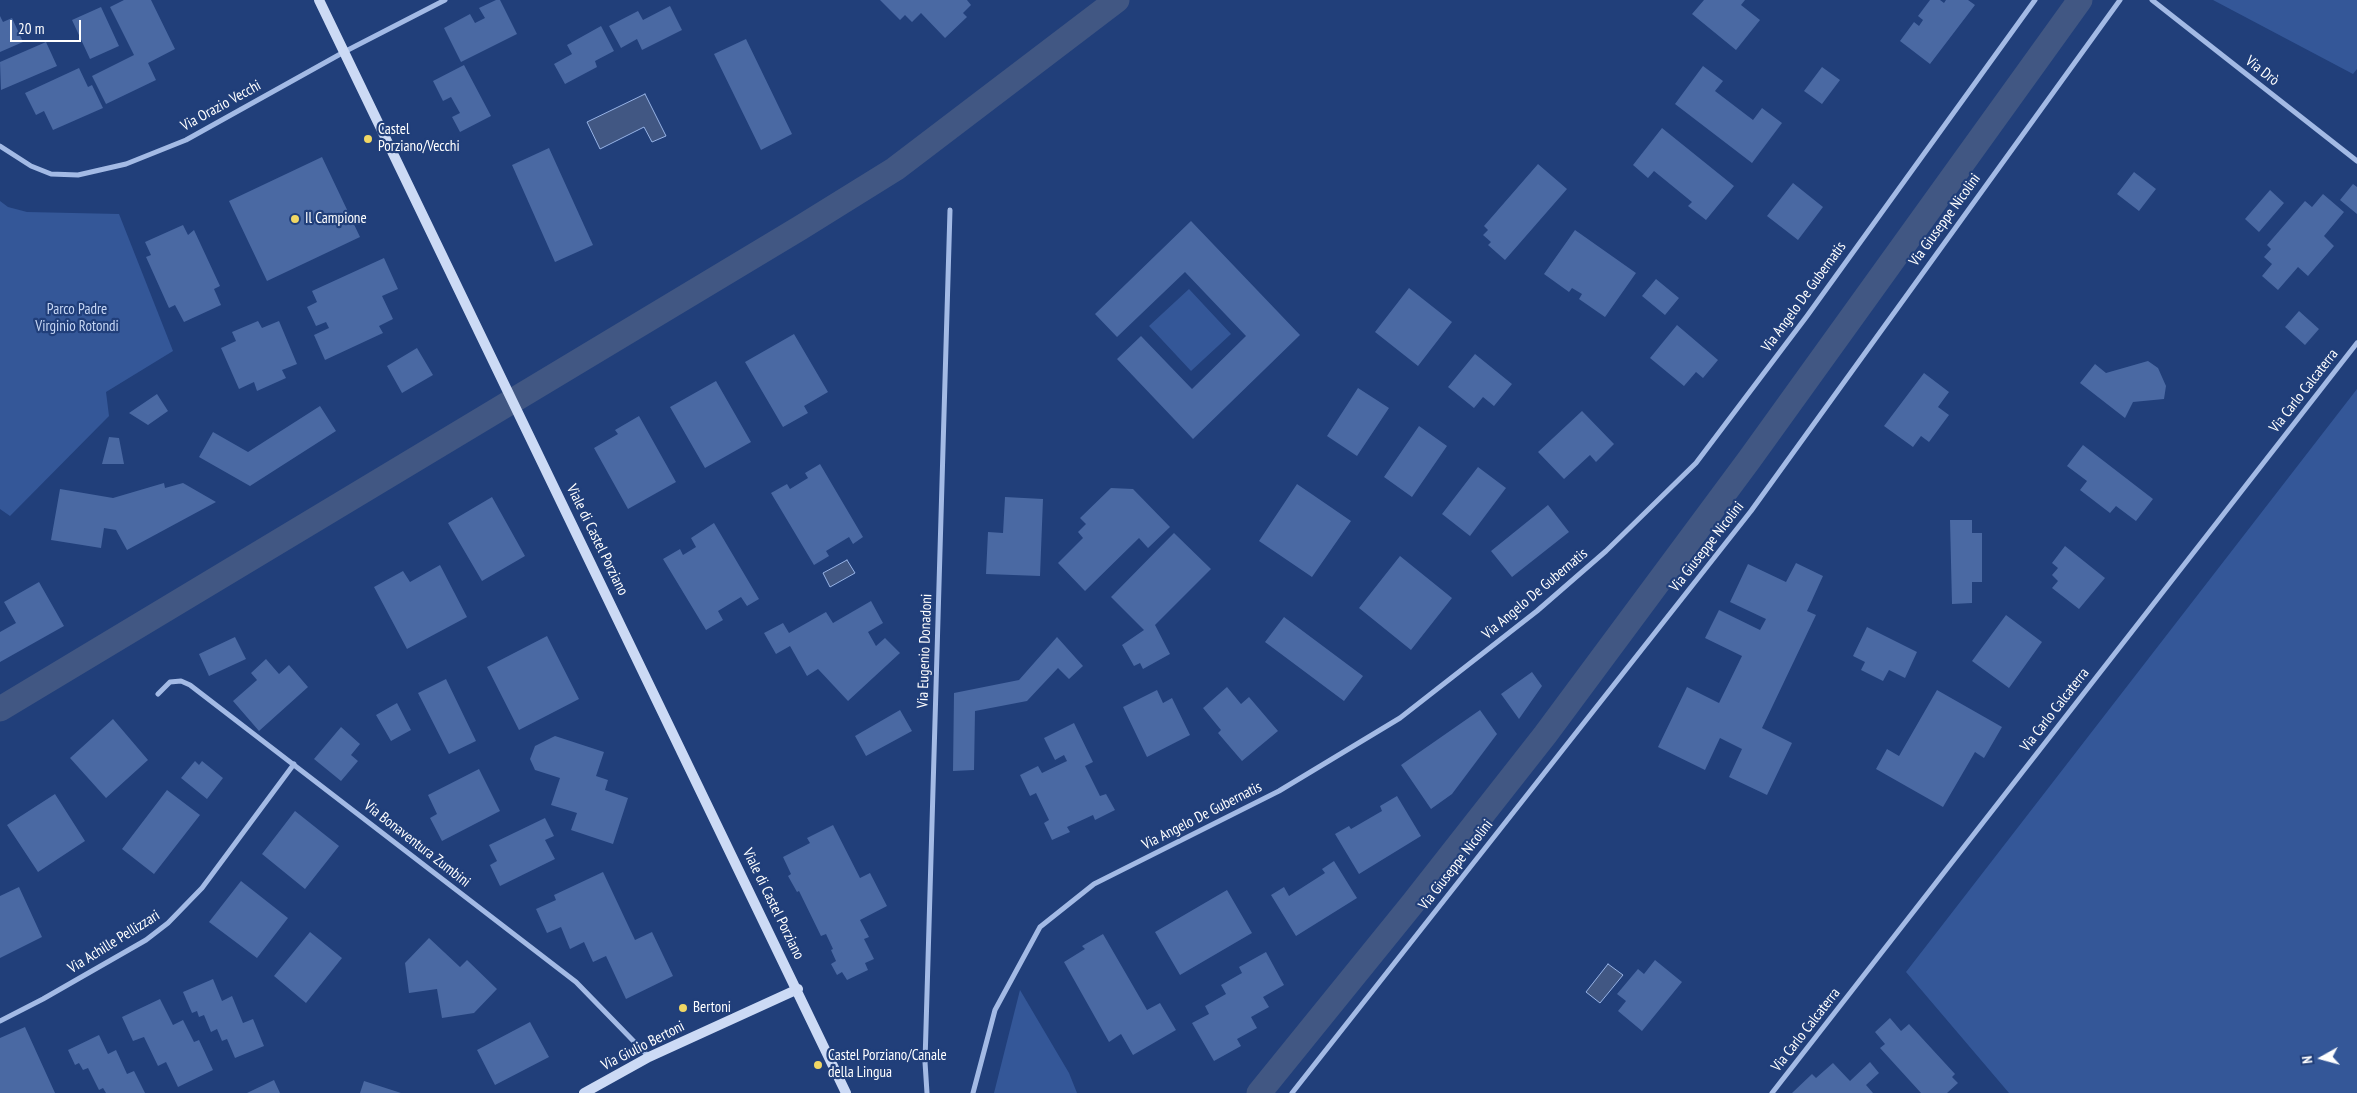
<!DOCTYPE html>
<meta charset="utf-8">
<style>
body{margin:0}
#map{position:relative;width:2357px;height:1093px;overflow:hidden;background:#213f7a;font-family:"PT Sans Narrow",sans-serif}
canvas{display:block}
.north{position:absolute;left:2297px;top:1033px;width:50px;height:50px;-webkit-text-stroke:4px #213f7a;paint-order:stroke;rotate:263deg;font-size:14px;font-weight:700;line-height:20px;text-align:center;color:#fff}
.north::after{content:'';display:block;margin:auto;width:18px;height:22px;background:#fff;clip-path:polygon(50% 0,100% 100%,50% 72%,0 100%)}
.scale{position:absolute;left:10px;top:20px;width:71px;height:22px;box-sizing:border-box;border:2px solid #fff;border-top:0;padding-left:6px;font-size:15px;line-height:18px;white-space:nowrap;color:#fff;-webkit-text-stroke:4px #213f7a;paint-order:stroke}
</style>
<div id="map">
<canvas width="2357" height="1093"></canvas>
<div class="north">N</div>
<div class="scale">20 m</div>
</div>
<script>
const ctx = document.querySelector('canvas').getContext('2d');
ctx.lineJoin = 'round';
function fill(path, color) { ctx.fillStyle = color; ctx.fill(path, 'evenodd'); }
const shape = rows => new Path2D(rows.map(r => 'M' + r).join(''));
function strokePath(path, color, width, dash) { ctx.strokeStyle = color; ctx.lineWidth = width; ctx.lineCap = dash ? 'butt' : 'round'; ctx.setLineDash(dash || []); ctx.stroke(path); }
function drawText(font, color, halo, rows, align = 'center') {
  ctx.font = font + ' "PT Sans Narrow",sans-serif'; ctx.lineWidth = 4.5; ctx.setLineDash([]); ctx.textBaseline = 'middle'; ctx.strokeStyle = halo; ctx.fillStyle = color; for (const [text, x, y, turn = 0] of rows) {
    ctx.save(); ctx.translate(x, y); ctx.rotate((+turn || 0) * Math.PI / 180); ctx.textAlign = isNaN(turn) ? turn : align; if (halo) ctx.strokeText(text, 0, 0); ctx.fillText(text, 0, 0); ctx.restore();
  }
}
fill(shape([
 [2213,0,2357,0,2357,69,2353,74],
 [0,201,8,207,27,212,119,214,173,351,106,392,109,416,10,516,0,509],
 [1189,289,1231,334,1191,371,1149,326],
 [2357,389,2357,1093,2009,1093,1906,972],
 [1020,990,1069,1073,1077,1093,994,1093]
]), '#345798');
const water = shape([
 [645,94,666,136,652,142,644,127,600,149,587,122,645,94],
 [847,560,855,573,830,587,823,573,847,560],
 [1608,964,1623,975,1600,1003,1586,992,1608,964]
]);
fill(water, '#415783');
strokePath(water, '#97b3e6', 1);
strokePath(shape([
 [0,709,800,228,895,169,1117,0],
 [1259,1093,1413,903,1545,735,1749,460,2080,0]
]), '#415783', 25);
fill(shape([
 [124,0,151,0,175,49,148,63,156,80,106,104,92,76,134,55,110,7],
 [496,0,500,0,517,34,461,62,444,28,470,14,475,23,485,18,479,8],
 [880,0,967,0,971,5,963,13,967,17,945,38,921,13,912,22,905,15,900,20],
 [1704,0,1745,0,1741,5,1760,20,1736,50,1692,14],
 [1930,0,1940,0,1944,3,1946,0,1968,0,1975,5,1930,64,1900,41,1914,22,1919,26,1923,20,1918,16],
 [670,6,682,30,642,50,637,39,621,48,609,26,638,11,643,20],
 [101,7,119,46,90,59,72,20],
 [0,16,3,22,12,18,23,42,0,52],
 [601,26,614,51,595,61,597,67,565,84,554,64,572,54,567,45],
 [746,39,792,134,761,150,714,54],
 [46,42,57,66,1,90,0,62],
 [464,65,491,116,460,132,452,117,460,113,451,97,443,101,433,81],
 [1703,66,1723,81,1715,91,1753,120,1762,108,1782,123,1752,163,1675,104],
 [1822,67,1840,80,1822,104,1804,91],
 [79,68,88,87,92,85,103,108,53,130,44,111,36,115,25,93],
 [1662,128,1734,186,1706,220,1688,206,1692,202,1654,171,1648,178,1633,165],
 [549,148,593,245,555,262,512,165],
 [322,157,360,237,267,281,229,201],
 [1538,164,1567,189,1505,260,1488,245,1491,242,1483,235,1488,230,1484,226],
 [2134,172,2156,189,2139,211,2117,194],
 [1793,183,1823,207,1798,240,1767,216],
 [2353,184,2357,187,2357,214,2340,200],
 [2270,190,2284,203,2259,232,2245,219],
 [2323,194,2344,212,2324,236,2334,246,2308,276,2298,267,2278,290,2262,276,2272,264,2264,257,2271,249,2267,245,2305,201,2312,207],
 [1191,221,1300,335,1193,439,1117,359,1141,336,1192,389,1246,336,1185,272,1117,337,1095,314],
 [183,225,188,235,194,230,220,286,214,289,221,305,184,322,175,305,169,308,146,257,151,255,145,242],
 [1575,230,1636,273,1605,317,1579,299,1582,294,1572,288,1569,292,1544,274],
 [384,258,398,289,382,296,393,319,379,326,383,333,325,360,314,335,329,328,326,322,316,326,307,307,317,302,312,291],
 [1656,279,1679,298,1665,315,1642,296],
 [1409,288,1452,322,1418,366,1375,332],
 [2299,311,2319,329,2305,345,2285,327],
 [258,321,262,328,279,321,297,364,282,370,286,378,257,391,254,382,239,389,221,348,236,341,232,332],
 [1677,325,1718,360,1703,378,1696,372,1684,386,1650,358],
 [794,334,828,392,804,406,808,413,783,427,745,362],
 [417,348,433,375,402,393,387,366],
 [1475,354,1512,384,1494,406,1483,397,1474,408,1448,387],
 [2148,361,2158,368,2166,386,2164,399,2133,402,2125,418,2080,383,2095,364,2106,373],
 [1924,373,1949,392,1938,407,1949,415,1929,442,1921,436,1913,447,1884,426],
 [716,381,751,442,705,468,670,407],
 [1358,388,1389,408,1357,456,1327,436],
 [157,394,168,411,148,425,129,413],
 [320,406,336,431,250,486,199,457,213,432,248,452],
 [1582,411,1614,444,1596,462,1590,455,1564,479,1538,452],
 [639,416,676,482,628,509,594,448,618,434,615,430],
 [1419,426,1447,446,1412,497,1384,477],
 [109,437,119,438,124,464,102,464],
 [2083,445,2153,499,2136,521,2116,506,2110,513,2080,490,2087,481,2067,466],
 [820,464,863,537,853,544,849,537,826,551,829,556,814,565,771,493,787,484,790,489,808,478,805,473],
 [1478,467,1506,488,1470,536,1442,514],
 [164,483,165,488,183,483,216,502,127,550,116,530,104,528,101,548,51,540,60,489,113,498],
 [1297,484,1351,521,1312,577,1259,541],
 [1111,488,1133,489,1170,527,1148,548,1139,538,1085,591,1058,563,1083,538,1078,532,1086,524,1080,518],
 [492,497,525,556,482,581,448,523],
 [1005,497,1043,499,1040,576,986,574,988,532,1003,533],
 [1548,505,1569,532,1512,577,1491,551],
 [1950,520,1972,520,1972,533,1982,533,1982,582,1972,582,1972,603,1952,604],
 [714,523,759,599,747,606,741,597,718,611,723,620,706,630,663,559,680,549,683,555,696,547,691,538],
 [1174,533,1211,569,1155,625,1170,654,1143,669,1140,663,1134,666,1122,645,1144,630,1111,597],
 [2065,546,2105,578,2079,609,2052,588,2058,581,2052,575,2058,568,2052,563],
 [1400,556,1452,598,1411,650,1359,608],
 [1796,563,1823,576,1807,611,1816,615,1762,728,1792,743,1767,795,1729,777,1742,749,1720,738,1705,770,1658,747,1687,687,1719,703,1742,656,1705,638,1719,610,1760,630,1766,619,1730,602,1748,564,1786,582],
 [440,565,467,617,407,649,374,587,403,571,410,582],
 [39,582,64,626,0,662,0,632,16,623,4,602],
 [871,601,883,623,868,632,876,646,885,638,900,653,848,701,818,669,807,676,790,646,776,654,764,633,783,623,789,633,826,612,833,623],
 [2006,615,2042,642,2009,688,1972,661],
 [1284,617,1363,676,1344,701,1265,642],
 [1867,627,1917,652,1905,678,1889,670,1883,681,1861,670,1865,662,1853,656],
 [547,636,579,699,519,730,487,667],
 [235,637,246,659,209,676,199,654],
 [1057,637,1083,666,1069,679,1058,668,1027,701,975,711,974,770,953,771,954,693,1019,680],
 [266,659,279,674,289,665,308,687,259,731,233,701,257,680,251,673],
 [1532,672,1542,686,1519,719,1501,694],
 [446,679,476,741,449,754,418,693],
 [1227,687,1241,704,1249,697,1278,731,1242,761,1218,733,1221,730,1203,708],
 [1157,690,1163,703,1172,698,1190,735,1147,757,1123,707],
 [1937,690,2002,727,1984,758,1975,752,1943,807,1876,769,1887,749,1899,756],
 [397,703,411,730,391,741,376,715],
 [900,710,912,731,866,756,855,736],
 [1480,710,1497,734,1452,794,1431,809,1401,765],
 [113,719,148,760,106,798,70,758],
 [1074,723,1093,762,1085,766,1100,796,1106,794,1115,810,1095,820,1093,815,1067,827,1070,832,1052,840,1044,823,1049,820,1036,793,1030,796,1020,775,1038,766,1042,773,1067,761,1064,755,1055,760,1044,738],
 [341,727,360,744,351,755,358,761,341,781,314,759],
 [555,736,604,752,596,776,608,780,605,790,628,798,613,844,571,830,577,813,551,805,560,778,535,770,530,759,535,746],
 [195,761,199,765,202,761,223,778,207,799,181,778],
 [479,769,500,811,442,841,430,818,437,814,428,795],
 [167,790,200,815,154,874,122,849],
 [55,794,85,841,38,872,7,825],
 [1397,796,1421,836,1359,874,1335,834,1349,826,1351,829,1382,811,1380,806],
 [295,811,339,846,305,889,262,854],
 [545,818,554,836,545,840,555,859,500,886,490,865,497,861,489,845],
 [833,825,860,878,870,873,887,906,860,920,869,937,864,939,874,959,865,963,868,970,847,980,842,972,837,975,831,964,836,961,831,950,833,949,826,934,821,936,799,891,797,892,788,876,791,874,783,857,810,843,807,838],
 [1334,861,1357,898,1296,936,1271,895,1284,887,1289,896,1325,873,1322,869],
 [603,872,635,940,652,932,673,976,626,999,606,956,593,962,584,942,570,949,561,927,547,933,536,909,556,900,554,895],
 [241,881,288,918,257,958,209,922],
 [19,887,42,937,0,958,0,896],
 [1227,890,1252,933,1180,975,1155,932],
 [310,932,342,958,306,1003,274,976],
 [1103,934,1147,1010,1160,1003,1176,1030,1133,1055,1121,1034,1109,1042,1064,962,1085,949,1082,946],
 [429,938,460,967,467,960,497,989,474,1013,442,1018,437,989,409,993,405,963],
 [1266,952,1284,985,1263,997,1269,1007,1251,1017,1257,1028,1237,1039,1241,1046,1214,1061,1192,1023,1209,1014,1205,1006,1226,994,1221,985,1242,973,1239,967],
 [1655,960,1682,982,1642,1031,1618,1011,1626,1001,1617,994,1638,969,1644,974],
 [213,979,222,1001,232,996,243,1023,253,1019,264,1046,235,1058,227,1039,222,1041,217,1029,211,1032,204,1015,199,1017,197,1011,192,1013,183,992],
 [160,999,173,1025,183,1020,194,1042,199,1040,213,1070,178,1087,166,1062,158,1066,144,1037,133,1041,122,1017],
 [1890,1018,1901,1031,1909,1024,1955,1074,1952,1077,1958,1083,1947,1093,1921,1093,1880,1048,1885,1044,1875,1032],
 [530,1022,549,1057,495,1085,477,1050],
 [25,1027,55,1093,0,1093,0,1038],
 [99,1035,108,1054,116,1050,127,1074,134,1071,145,1093,106,1093,103,1088,99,1090,88,1068,83,1070,79,1063,75,1065,68,1050],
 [1870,1062,1879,1073,1866,1085,1873,1093,1792,1093,1812,1074,1816,1078,1833,1063,1850,1081],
 [274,1080,280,1093,247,1093],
 [364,1081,401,1093,360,1093]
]), '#4a69a3');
strokePath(shape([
 [2152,0,2357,161],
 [0,146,31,166,51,174,78,175,126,164,186,140,344,52,445,0],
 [158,694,170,682,181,681,190,685,576,982,649,1057],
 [0,1021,43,999,146,940,168,923,202,888,294,764],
 [927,1093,925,1062,950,210],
 [973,1093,995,1010,1040,927,1094,884,1279,791,1400,718,1537,611,1606,551,1696,463,1807,316,2035,0],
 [1292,1093,1751,511,2120,0],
 [1772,1093,2357,343]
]), '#a3bae5', 5);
strokePath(shape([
 [319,0,846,1093],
 [584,1093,649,1057,798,989]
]), '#ccdaf5', 10);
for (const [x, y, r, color] of [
 [368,139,5,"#f1d764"],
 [295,219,5,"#f1d764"],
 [683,1008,5,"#f1d764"],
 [818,1065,5,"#f1d764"]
]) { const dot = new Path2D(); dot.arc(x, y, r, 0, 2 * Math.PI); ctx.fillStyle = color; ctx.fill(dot); strokePath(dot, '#213f7a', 2); }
drawText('15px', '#fff', '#213f7a', [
 ["Via Drò",2262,71,38],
 ["Via Orazio Vecchi",221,106,-29],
 ["Via Giuseppe Nicolini",1945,220,-54],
 ["Via Angelo De Gubernatis",1804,297,-54],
 ["Via Carlo Calcaterra",2304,391,-52],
 ["Viale di Castel Porziano",597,540,64],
 ["Via Giuseppe Nicolini",1707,547,-52],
 ["Via Angelo De Gubernatis",1535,594,-40],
 ["Via Eugenio Donadoni",925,651,-88],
 ["Via Carlo Calcaterra",2055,710,-52],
 ["Via Angelo De Gubernatis",1202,816,-27],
 ["Via Bonaventura Zumbini",417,844,38],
 ["Via Giuseppe Nicolini",1456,865,-52],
 ["Viale di Castel Porziano",773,904,64],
 ["Via Achille Pellizzari",114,942,-32],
 ["Via Carlo Calcaterra",1806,1030,-52],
 ["Via Giulio Bertoni",643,1046,-27]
]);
drawText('15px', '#fff', '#213f7a', [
 ["Castel",378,130],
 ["Porziano/Vecchi",378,147],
 ["Il Campione",305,219],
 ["Bertoni",693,1008],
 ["Castel Porziano/Canale",828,1056],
 ["della Lingua",828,1073]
], 'left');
drawText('15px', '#c6d6f4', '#213f7a', [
 ["Parco Padre",77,310],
 ["Virginio Rotondi",77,327]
]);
</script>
